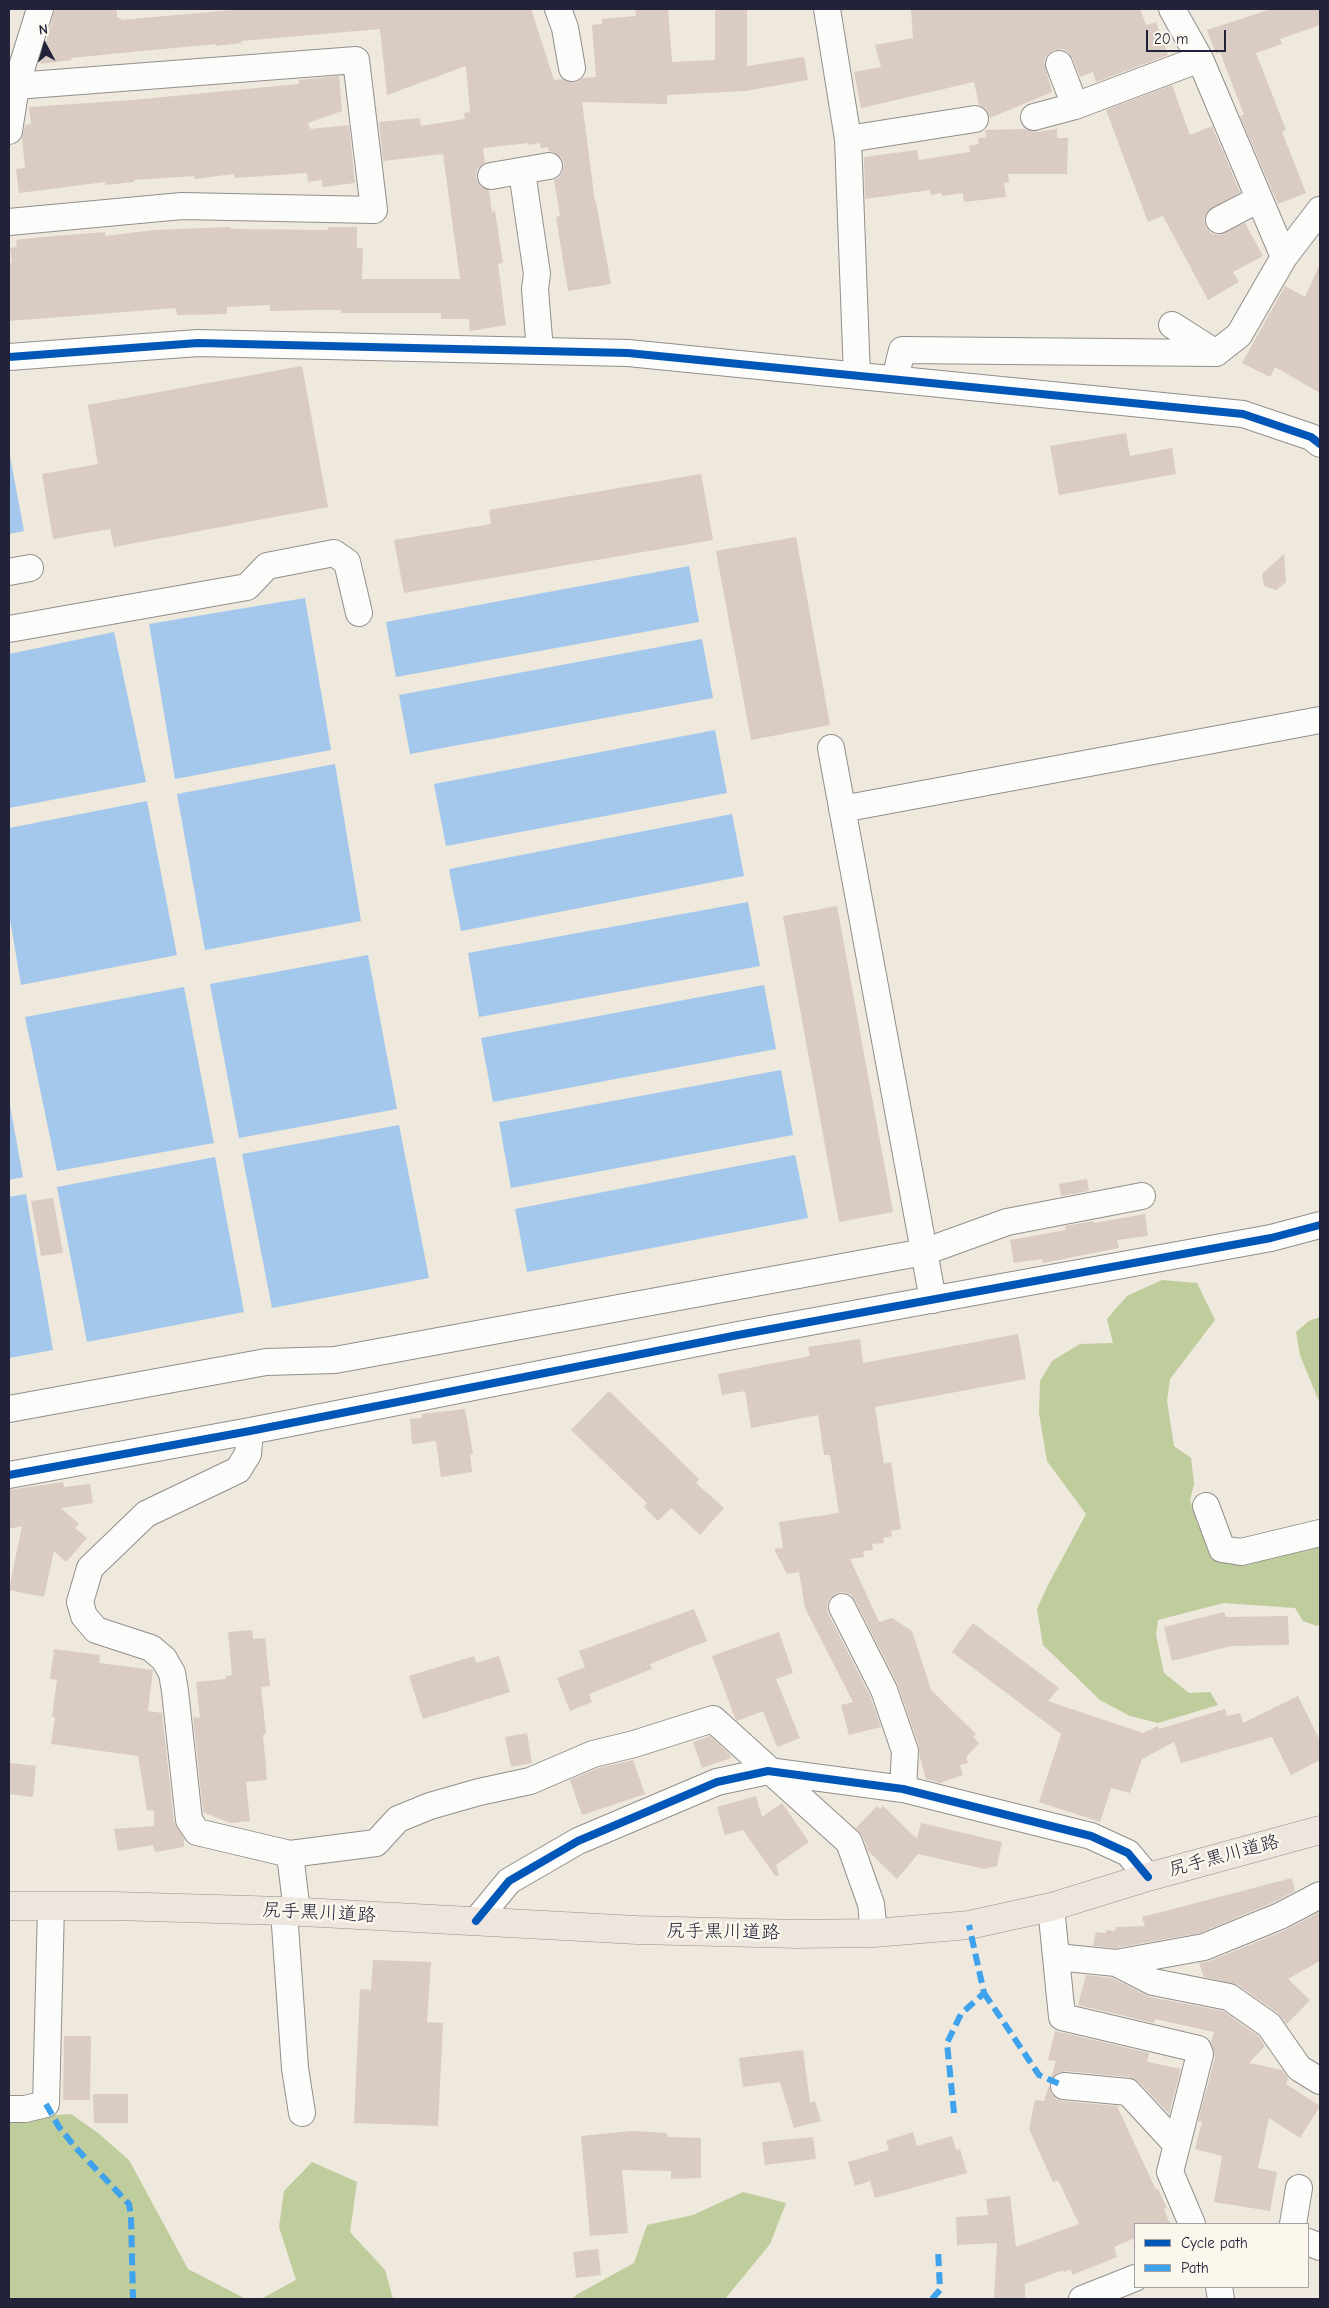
<!DOCTYPE html>
<meta charset="utf-8">
<style>
body{margin:0}
#map{position:relative;width:1329px;height:2308px;overflow:hidden;background:#eee8dd;font-family:"Comic Neue",sans-serif}
canvas{display:block}
.frame{position:absolute;inset:0;border:10px solid #22223b;pointer-events:none}
.legend{position:absolute;left:1134px;top:2223px;width:175px;height:65px;box-sizing:border-box;background:#fbf7ec;border:1px solid #a4a2a5;margin:0;padding:6px 9px;list-style:none;font-size:15px;color:#22223b}
.legend li{display:flex;align-items:center;gap:10px;height:25px}
.legend b{width:25px;border:1px solid #a4a2a5}
.north{position:absolute;left:20px;top:20px;width:50px;height:50px;-webkit-text-stroke:4px #fbf7ec;paint-order:stroke;rotate:354deg;font-size:14px;font-weight:700;line-height:20px;text-align:center;color:#22223b}
.north::after{content:'';display:block;margin:auto;width:18px;height:22px;background:#22223b;clip-path:polygon(50% 0,100% 100%,50% 72%,0 100%)}
.scale{position:absolute;left:1146px;top:30px;width:80px;height:22px;box-sizing:border-box;border:2px solid #22223b;border-top:0;padding-left:6px;font-size:15px;line-height:18px;white-space:nowrap;color:#22223b;-webkit-text-stroke:4px #fbf7ec;paint-order:stroke}
</style>
<div id="map">
<canvas width="1329" height="2308"></canvas>
<div class="frame"></div>
<ul class="legend">
<li><b style="height:6px;background:#0057b8"></b>Cycle path</li>
<li><b style="height:6px;background:#3ea2ec"></b>Path</li>
</ul>
<div class="north">N</div>
<div class="scale">20 m</div>
</div>
<script>
const ctx = document.querySelector('canvas').getContext('2d');
ctx.lineJoin = 'round';
function fill(path, color) { ctx.fillStyle = color; ctx.fill(path, 'evenodd'); }
const shape = rows => new Path2D(rows.map(r => 'M' + r).join(''));
function strokePath(path, color, width, dash) { ctx.strokeStyle = color; ctx.lineWidth = width; ctx.lineCap = dash ? 'butt' : 'round'; ctx.setLineDash(dash || []); ctx.stroke(path); }
function drawText(font, color, halo, rows, align = 'center') {
  ctx.font = font + ' "Comic Neue","Klee One",sans-serif'; ctx.lineWidth = 5; ctx.setLineDash([]); ctx.textBaseline = 'middle'; ctx.strokeStyle = halo; ctx.fillStyle = color; for (const [text, x, y, turn = 0] of rows) {
    ctx.save(); ctx.translate(x, y); ctx.rotate((+turn || 0) * Math.PI / 180); ctx.textAlign = isNaN(turn) ? turn : align; if (halo) ctx.strokeText(text, 0, 0); ctx.fillText(text, 0, 0); ctx.restore();
  }
}
fill(shape([
 [1162,1280,1197,1283,1215,1320,1170,1379,1167,1401,1174,1446,1191,1458,1194,1484,1190,1500,1198,1526,1218,1553,1320,1524,1320,1624,1317,1626,1303,1621,1295,1608,1224,1603,1158,1620,1156,1635,1164,1673,1189,1693,1210,1692,1218,1705,1158,1723,1130,1716,1100,1700,1043,1645,1037,1609,1048,1585,1086,1514,1047,1461,1039,1413,1040,1381,1052,1361,1080,1344,1113,1343,1107,1319,1127,1296],
 [1320,1317,1320,1404,1300,1355,1296,1332,1309,1321],
 [71,2114,98,2133,129,2160,188,2269,246,2299,9,2299,9,2118],
 [312,2162,357,2182,350,2232,385,2270,393,2299,261,2299,296,2280,279,2227,284,2191],
 [743,2192,786,2203,770,2244,725,2299,572,2299,576,2295,634,2263,647,2225,693,2215]
]), '#bfcc9c');
fill(shape([
 [9,451,24,531,9,534],
 [689,566,699,622,396,677,386,622],
 [305,598,331,750,175,779,149,624],
 [114,632,146,782,9,808,9,654],
 [702,639,713,698,410,754,399,695],
 [715,730,727,793,446,846,434,784],
 [335,764,361,921,205,950,177,794],
 [147,801,177,955,21,985,9,913,9,828],
 [732,814,744,876,461,931,449,869],
 [748,902,760,966,479,1017,468,953],
 [368,955,397,1109,239,1138,210,984],
 [764,985,776,1049,493,1102,481,1038],
 [184,987,214,1143,57,1171,25,1017],
 [781,1070,793,1135,511,1188,499,1122],
 [9,1100,23,1177,9,1180],
 [399,1125,429,1278,272,1308,242,1154],
 [795,1155,808,1218,527,1272,515,1209],
 [215,1157,244,1312,87,1342,57,1187],
 [26,1194,53,1350,9,1358,9,1197]
]), '#a3c8ec');
fill(shape([
 [55,9,117,9,117,18,121,18,121,20,244,9,531,9,554,80,563,79,574,83,583,78,596,77,592,25,602,24,602,19,636,16,635,9,668,9,672,62,715,60,715,9,747,9,747,66,804,57,808,80,745,91,667,95,667,104,582,102,595,202,596,202,611,284,568,291,556,217,560,216,554,180,559,177,563,171,564,163,560,156,549,151,548,147,541,148,540,143,529,145,529,143,483,148,485,163,477,170,476,178,480,186,489,190,492,212,495,211,503,263,498,264,506,325,470,331,469,319,441,319,441,313,341,313,341,310,312,310,270,311,270,305,227,307,227,314,177,315,176,308,9,321,9,263,12,263,10,248,17,247,16,240,43,237,105,232,105,236,154,230,231,227,231,229,328,230,328,227,357,227,357,248,363,248,362,279,460,279,443,154,383,161,379,122,420,118,421,126,465,119,464,113,470,112,466,66,387,95,380,29,241,41,242,43,216,46,216,44,131,52,71,58,71,60,40,64],
 [911,9,1140,9,1146,25,1156,22,1168,55,1096,82,1093,72,1080,77,1073,59,1068,52,1062,49,1054,50,1047,55,1044,62,1052,92,990,118,986,109,979,105,974,82,861,108,854,72,881,67,875,45,913,38],
 [1271,9,1320,9,1320,25,1280,39,1282,44,1256,53,1286,130,1282,132,1306,193,1278,204,1240,116,1244,115,1220,52,1216,54,1207,30],
 [339,76,342,111,308,123,310,129,349,125,355,183,322,187,322,180,308,182,307,173,235,178,234,174,194,179,194,176,134,180,134,182,105,185,105,182,19,193,16,169,25,168,22,138,25,125,31,124,29,107,132,100,299,84,299,80],
 [1172,85,1190,135,1212,126,1240,192,1207,212,1204,219,1206,227,1211,233,1219,235,1245,223,1263,256,1233,272,1239,282,1208,300,1163,216,1148,222,1106,110],
 [1026,129,1037,132,1057,129,1057,138,1068,138,1067,174,1008,174,1009,182,1004,183,1006,197,964,202,963,193,942,196,941,193,931,195,930,190,865,199,864,157,917,150,919,160,970,152,969,146,979,144,978,138,986,137,985,130],
 [1320,264,1320,393,1275,367,1270,377,1242,363,1285,286,1305,297],
 [302,366,328,507,114,547,110,529,53,539,42,474,98,464,88,405],
 [1126,433,1130,456,1172,448,1176,474,1059,495,1050,446],
 [701,474,713,540,404,593,394,540,491,524,489,510],
 [796,537,830,725,751,740,716,551],
 [1284,554,1286,582,1276,590,1264,586,1262,574],
 [837,906,893,1212,839,1222,783,916],
 [1087,1179,1089,1191,1061,1196,1059,1184],
 [53,1198,63,1253,41,1256,31,1201],
 [1145,1214,1148,1236,1117,1240,1119,1248,1043,1263,1042,1259,1014,1263,1010,1240,1066,1230,1065,1226,1094,1221,1094,1223],
 [1018,1334,1026,1379,875,1407,884,1464,891,1462,901,1529,891,1531,892,1536,883,1538,884,1543,872,1544,873,1550,863,1551,864,1557,850,1559,879,1622,892,1618,912,1631,931,1690,976,1734,973,1737,979,1743,966,1757,968,1763,960,1765,963,1775,940,1783,926,1779,920,1758,919,1746,897,1683,855,1600,850,1594,842,1592,835,1594,829,1599,827,1606,828,1613,870,1696,881,1727,849,1735,841,1705,853,1702,805,1608,799,1572,787,1574,774,1549,783,1548,779,1522,839,1513,830,1455,824,1455,818,1415,751,1428,745,1391,722,1395,718,1374,810,1356,808,1347,860,1339,863,1363],
 [609,1391,699,1479,696,1483,724,1508,700,1535,671,1508,658,1521,644,1507,647,1503,571,1430],
 [465,1409,473,1454,470,1455,472,1472,441,1477,436,1441,412,1444,410,1419,422,1418,422,1414],
 [63,1482,64,1487,90,1484,93,1503,61,1508,79,1524,75,1528,87,1538,66,1562,54,1551,44,1597,9,1590,22,1526,9,1529,9,1490],
 [694,1609,707,1641,650,1664,652,1669,589,1694,592,1702,570,1711,557,1678,585,1667,579,1651],
 [1224,1612,1226,1617,1288,1616,1289,1645,1231,1646,1172,1661,1164,1627],
 [973,1623,1059,1688,1048,1701,1143,1733,1158,1726,1159,1729,1225,1709,1227,1716,1240,1713,1243,1723,1298,1696,1320,1741,1320,1760,1291,1775,1272,1737,1181,1763,1174,1742,1142,1759,1130,1793,1111,1788,1100,1822,1039,1802,1061,1734,952,1652],
 [252,1630,253,1639,265,1638,270,1686,261,1687,266,1734,263,1735,267,1780,246,1782,250,1821,230,1823,203,1812,193,1717,200,1718,196,1682,226,1679,226,1676,232,1675,228,1632],
 [779,1632,793,1673,776,1679,800,1738,777,1747,763,1711,737,1721,735,1718,712,1656],
 [54,1649,100,1655,99,1663,153,1670,148,1711,162,1713,174,1822,184,1839,184,1847,155,1852,153,1845,118,1851,114,1829,154,1826,154,1811,147,1810,138,1756,51,1744,55,1717,52,1717,57,1680,50,1679],
 [474,1656,476,1663,499,1656,510,1692,423,1719,409,1676],
 [527,1733,532,1763,511,1767,505,1737],
 [710,1736,729,1754,731,1758,702,1768,693,1742],
 [633,1760,645,1794,582,1815,570,1780,598,1768],
 [9,1763,36,1766,33,1797,9,1794],
 [756,1796,762,1817,782,1803,809,1842,776,1865,779,1875,776,1877,743,1830,725,1835,717,1807],
 [877,1806,880,1809,883,1806,917,1839,921,1823,1002,1842,997,1866,984,1869,918,1854,897,1879,868,1851,863,1837,856,1828],
 [1292,1878,1295,1891,1274,1902,1200,1933,1115,1948,1093,1946,1096,1932,1106,1933,1106,1930,1115,1931,1116,1927,1145,1926,1142,1917],
 [1320,1912,1320,1961,1288,1979,1310,2000,1287,2024,1278,2013,1238,1985,1204,1977,1199,1963,1210,1961,1286,1930],
 [373,1960,431,1962,427,2022,443,2023,438,2126,354,2123,360,1989,371,1990],
 [1086,1975,1112,1978,1150,1997,1223,2011,1258,2036,1265,2046,1249,2063,1282,2070,1288,2078,1286,2084,1320,2106,1300,2138,1269,2118,1258,2168,1277,2172,1270,2211,1214,2202,1222,2156,1195,2149,1202,2122,1198,2121,1215,2058,1211,2042,1214,2032,1155,2019,1154,2023,1078,2005],
 [1055,2031,1149,2053,1147,2062,1181,2069,1169,2114,1139,2082,1129,2077,1065,2071,1057,2073,1050,2081,1056,2061,1048,2060],
 [64,2036,91,2036,90,2100,63,2100],
 [803,2050,810,2103,815,2101,821,2121,794,2128,780,2082,743,2087,739,2058],
 [1049,2085,1051,2093,1055,2098,1062,2101,1117,2106,1156,2190,1158,2189,1167,2208,1164,2209,1170,2224,1135,2224,1135,2238,1114,2247,1117,2257,1072,2275,1071,2269,1064,2272,1063,2270,1025,2284,1025,2299,994,2299,997,2243,957,2245,956,2217,988,2215,986,2199,1010,2196,1016,2247,1079,2224,1058,2180,1053,2182,1029,2129,1035,2100,1044,2101],
 [93,2094,128,2094,128,2123,94,2123],
 [632,2131,667,2133,667,2137,701,2138,701,2178,671,2179,671,2171,622,2170,628,2233,590,2236,581,2136],
 [913,2132,917,2146,952,2136,956,2150,960,2149,967,2173,875,2198,870,2181,855,2186,848,2162,889,2150,886,2141],
 [813,2137,816,2159,765,2165,762,2142],
 [598,2249,601,2275,576,2278,573,2252]
]), '#dacbc3');
const minor = shape([
 [558,9,565,28,572,68],
 [827,9,848,139,857,376],
 [1172,9,1200,59,1284,257],
 [1059,64,1075,106],
 [1034,117,1075,106,1200,59],
 [9,131,16,86,40,9],
 [848,139,975,119],
 [522,172,537,274,535,289,540,351],
 [491,176,549,166],
 [1219,220,1259,199],
 [9,222,182,206,374,210,356,60,16,86],
 [1172,325,1216,353],
 [9,357,198,343,628,353,1243,414,1311,437,1320,444],
 [895,379,902,350,1216,353,1239,335,1284,257,1320,210],
 [9,572,30,568],
 [9,629,247,587,267,566,334,553,347,562,359,613],
 [831,748,933,1300],
 [842,809,1320,720],
 [9,1409,266,1362,335,1360,924,1252,1007,1222,1142,1196],
 [250,1431,248,1454,238,1470,146,1514,90,1568,80,1602,84,1616,96,1630,151,1648,164,1659,172,1673,175,1691,189,1820,197,1832,290,1854,297,1912],
 [9,1475,250,1431,738,1335,1271,1238,1320,1225],
 [1206,1506,1222,1549,1241,1552,1320,1533],
 [842,1607,884,1690,905,1751,903,1789],
 [290,1854,376,1843,398,1819,430,1806,479,1792,530,1781,593,1754,634,1744,713,1719,849,1842,871,1904,874,1933],
 [1051,1907,1062,2017,1198,2049,1200,2054,1170,2172,1192,2224],
 [284,1911,295,2068,302,2113],
 [476,1921,509,1881,578,1841,717,1782,768,1771,903,1789,1091,1836,1128,1853,1148,1877],
 [1057,1957,1116,1963,1204,1947,1280,1916,1320,1895],
 [1116,1963,1153,1982,1229,1997,1269,2025,1299,2068,1320,2081],
 [1064,2086,1128,2092,1177,2145],
 [9,2109,25,2109,46,2104,51,1906],
 [1293,2224,1299,2188],
 [1308,2242,1320,2247],
 [1219,2287,1221,2299],
 [1082,2299,1135,2278]
]);
const major = shape([
 [9,1906,114,1906,284,1911,637,1930,797,1934,874,1933,969,1925,1051,1907,1148,1877,1320,1830]
]);
strokePath(minor, '#928f8d', 28);
strokePath(major, '#928f8d', 29);
strokePath(minor, '#fcfcfa', 26);
strokePath(major, '#ede5de', 28);
strokePath(shape([
 [984,1993,1039,2075,1064,2086],
 [46,2104,59,2127,75,2147,129,2204,131,2217,133,2299],
 [954,2113,947,2043,961,2014,984,1993,969,1925],
 [932,2299,940,2290,938,2249]
]), '#3ea2ec', 6, [12, 6]);
strokePath(shape([
 [9,357,198,343,628,353,1243,414,1311,437,1320,444],
 [9,1475,250,1431,738,1335,1271,1238,1320,1225],
 [476,1921,509,1881,578,1841,717,1782,768,1771,903,1789,1091,1836,1128,1853,1148,1877]
]), '#0057b8', 8);
drawText('19px', '#22223b', '#fbf7ec', [
 ["尻手黒川道路",1224,1856,-15],
 ["尻手黒川道路",319,1913,3],
 ["尻手黒川道路",723,1932,1]
]);
</script>
